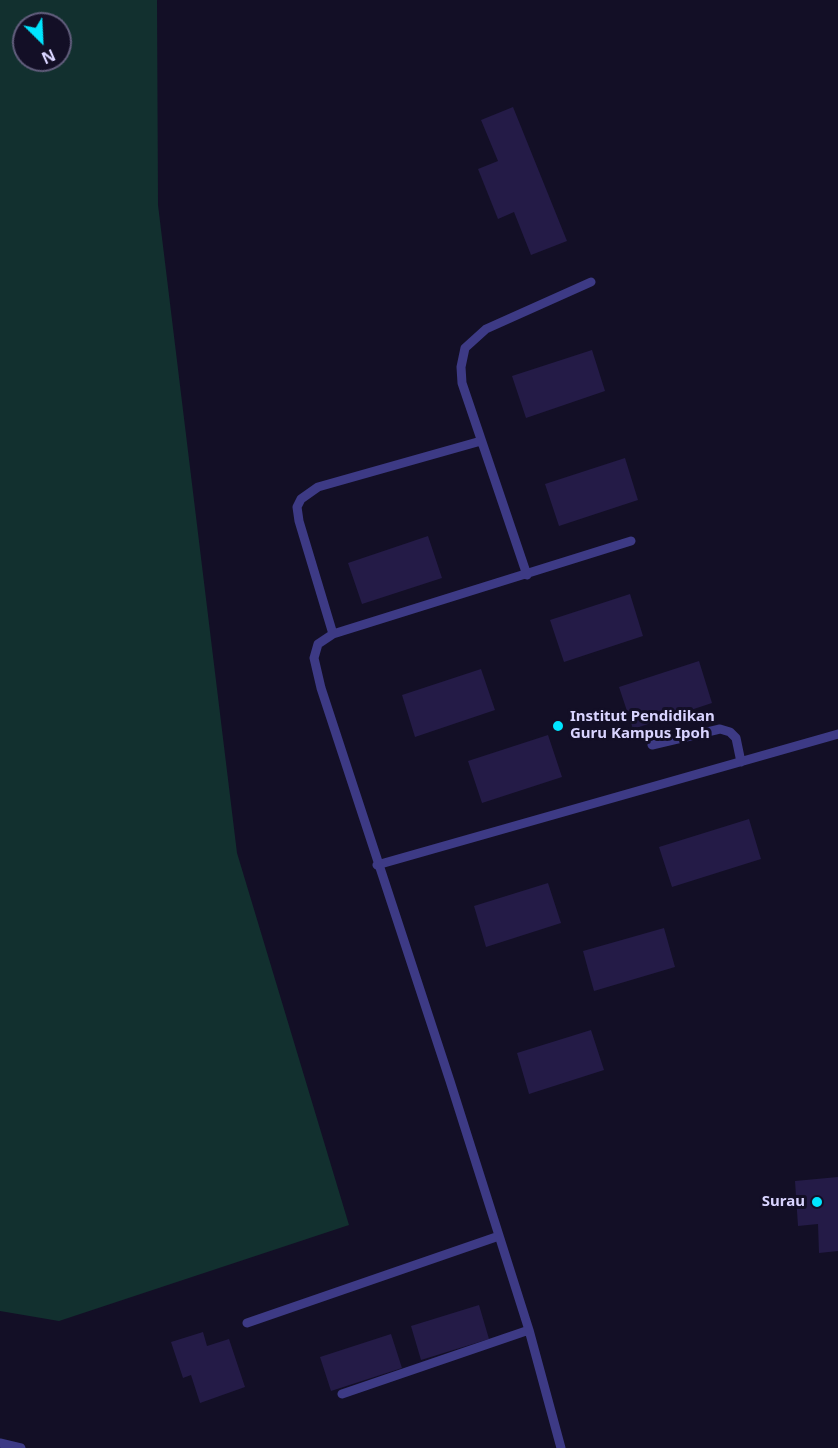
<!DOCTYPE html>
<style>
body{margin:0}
#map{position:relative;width:838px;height:1448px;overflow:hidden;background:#130f26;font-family:"Noto Sans",sans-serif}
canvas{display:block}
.north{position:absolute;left:12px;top:12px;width:60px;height:60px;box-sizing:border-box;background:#130f26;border:2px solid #625e7d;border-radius:50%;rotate:156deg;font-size:16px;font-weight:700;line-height:24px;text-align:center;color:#d9d4ff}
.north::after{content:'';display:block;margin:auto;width:21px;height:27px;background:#00e5ff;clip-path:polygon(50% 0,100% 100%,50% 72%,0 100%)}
</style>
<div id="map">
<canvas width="838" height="1448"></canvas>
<div class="north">N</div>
</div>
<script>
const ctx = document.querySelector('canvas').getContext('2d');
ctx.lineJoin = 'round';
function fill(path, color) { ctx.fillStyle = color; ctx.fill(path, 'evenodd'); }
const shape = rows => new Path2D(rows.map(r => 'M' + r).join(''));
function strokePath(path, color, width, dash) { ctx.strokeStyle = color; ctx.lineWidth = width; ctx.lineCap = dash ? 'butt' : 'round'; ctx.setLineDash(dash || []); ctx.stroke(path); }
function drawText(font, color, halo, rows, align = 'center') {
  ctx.font = font + ' "Noto Sans",sans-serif'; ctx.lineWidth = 6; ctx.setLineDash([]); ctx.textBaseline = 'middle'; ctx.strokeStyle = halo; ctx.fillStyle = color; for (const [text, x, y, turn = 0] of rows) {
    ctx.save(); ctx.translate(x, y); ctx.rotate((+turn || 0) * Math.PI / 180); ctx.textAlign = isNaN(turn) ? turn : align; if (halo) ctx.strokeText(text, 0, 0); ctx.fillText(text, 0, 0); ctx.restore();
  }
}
fill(shape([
 [0,0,157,0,158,205,237,853,349,1225,59,1321,0,1311],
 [24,24,60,24,60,60,24,60]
]), '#12302f');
fill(shape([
 [513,107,567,241,531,255,514,212,498,219,478,169,498,161,481,120],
 [592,350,605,391,526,418,512,376],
 [625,458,638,500,559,526,545,484],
 [428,536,442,578,362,604,348,563],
 [630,594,643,636,564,662,550,620],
 [699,661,712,703,633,729,619,687],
 [481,669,495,710,415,737,402,695],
 [548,735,562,777,482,803,468,761],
 [749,819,761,859,672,887,659,847],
 [548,883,561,923,486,947,474,906],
 [664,928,675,967,594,991,583,951],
 [591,1030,604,1070,529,1094,517,1053],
 [838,1177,838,1251,819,1253,818,1224,798,1226,795,1181],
 [479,1305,489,1339,421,1360,411,1326],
 [203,1332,207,1346,229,1339,245,1387,200,1403,191,1375,183,1378,171,1342],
 [391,1334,402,1368,331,1391,320,1357]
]), '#241b47');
strokePath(shape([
 [527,575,462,383,461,367,465,348,486,329,591,282],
 [333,634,299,521,297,507,301,499,318,487,481,441],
 [652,745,720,729,730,732,736,738,741,762],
 [377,865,838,734],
 [247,1323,499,1236],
 [342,1394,529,1330],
 [0,1443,21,1448],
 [561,1448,529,1330,450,1081,321,688,314,658,318,644,333,634,631,541]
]), '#3d3a85', 9);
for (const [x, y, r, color] of [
 [558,726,6,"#00e5ff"],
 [817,1202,6,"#00e5ff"]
]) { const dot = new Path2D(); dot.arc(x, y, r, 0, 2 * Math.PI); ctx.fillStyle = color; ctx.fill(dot); strokePath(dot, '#130f26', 2); }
drawText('bold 15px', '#d9d4ff', '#130f26', [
 ["Institut Pendidikan",570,717],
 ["Guru Kampus Ipoh",570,734],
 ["Surau",805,1202,"right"]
], 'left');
</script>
